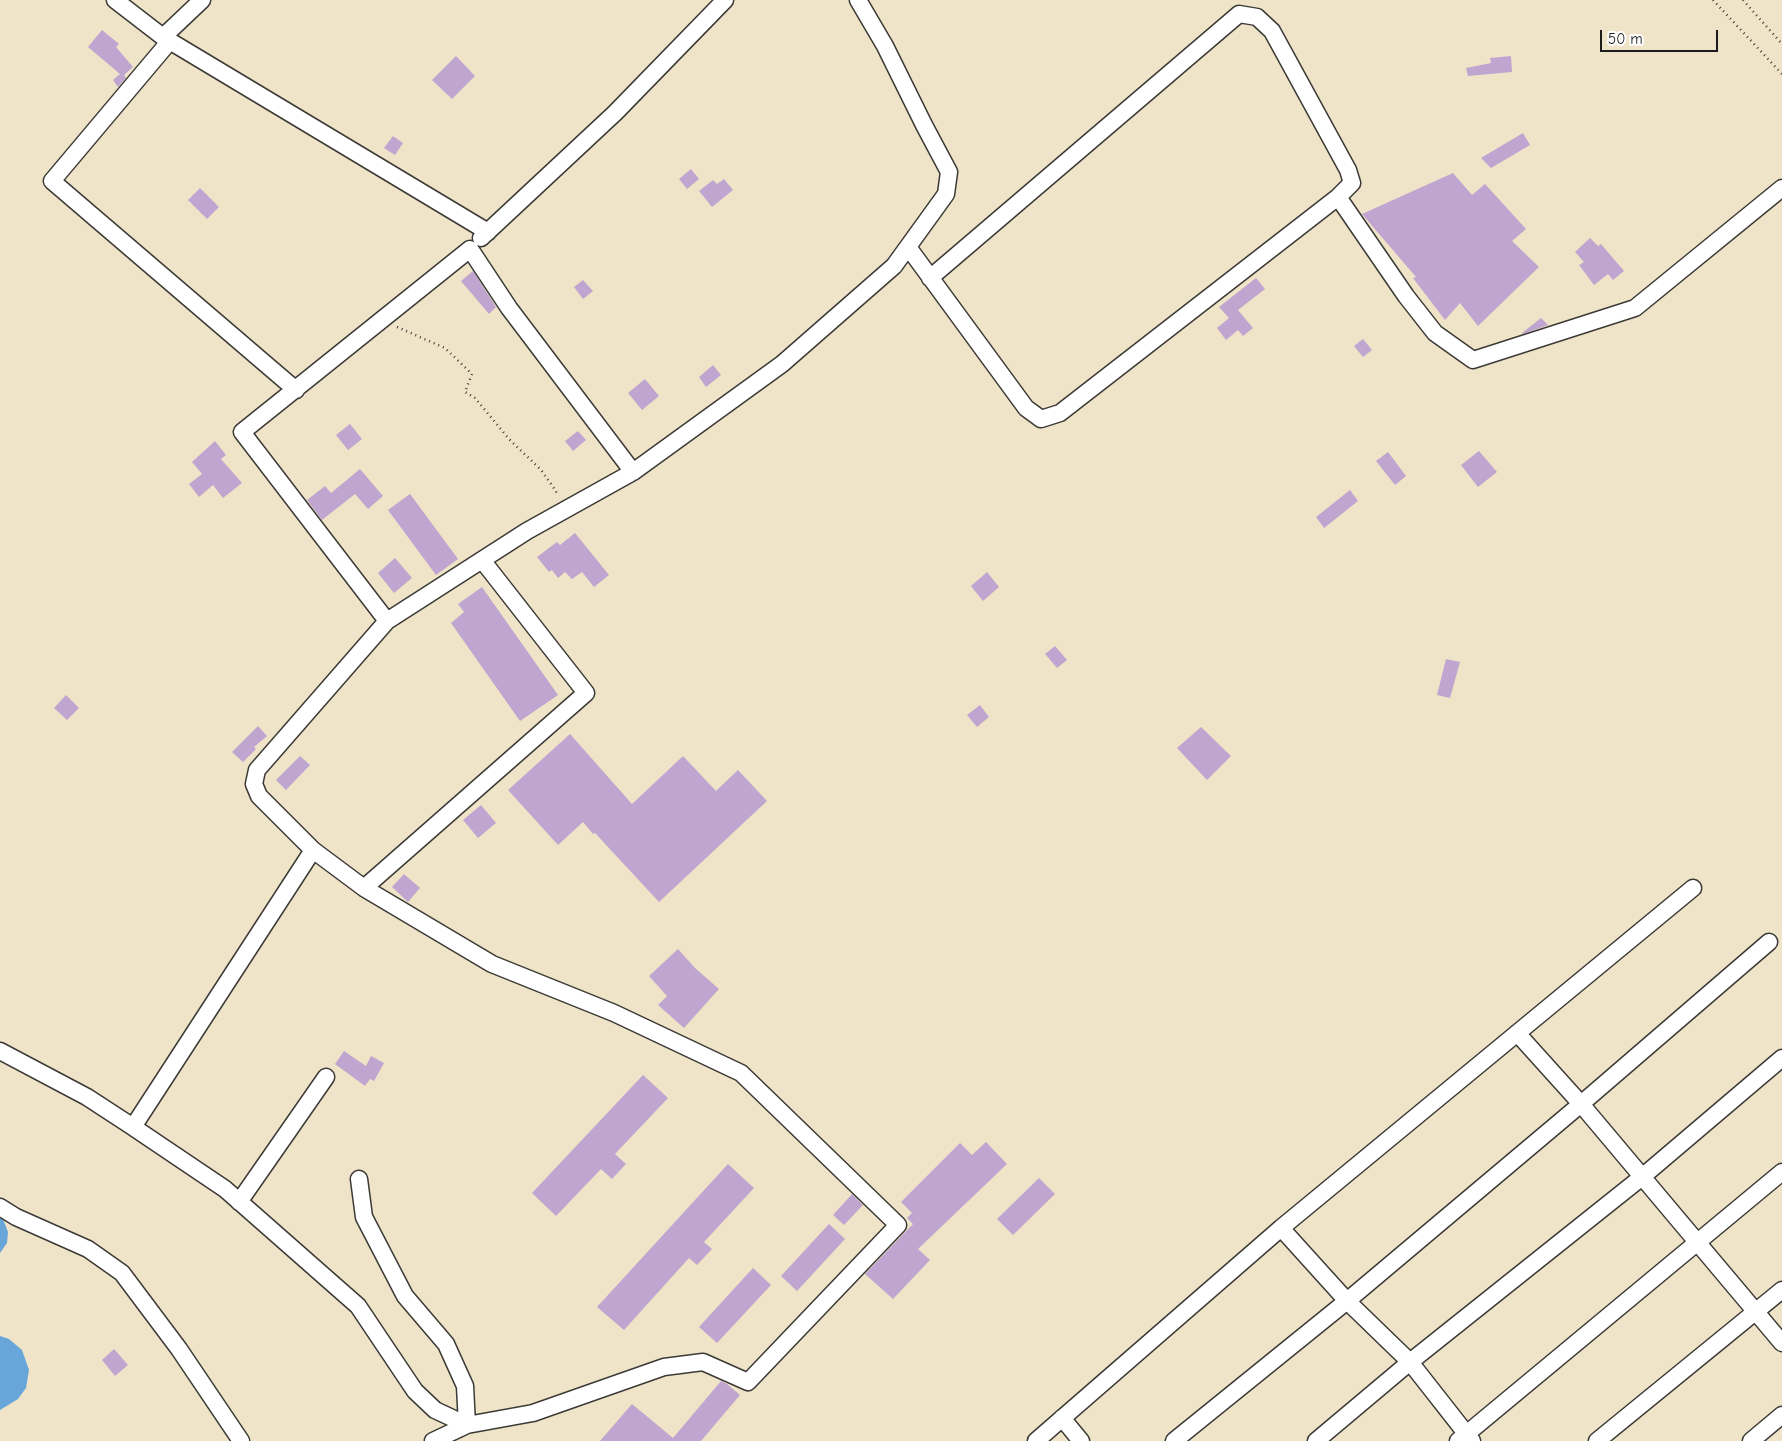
<!DOCTYPE html>
<style>
body{margin:0}
#map{position:relative;width:1782px;height:1441px;overflow:hidden;background:#efe4c8;font-family:"Comic Neue",sans-serif}
canvas{display:block}
.scale{position:absolute;left:1600px;top:30px;width:118px;height:22px;box-sizing:border-box;border:2px solid #1c1c1c;border-top:0;padding-left:6px;font-size:15px;line-height:18px;white-space:nowrap;color:#1c1c1c;-webkit-text-stroke:4px #fff;paint-order:stroke}
</style>
<div id="map">
<canvas width="1782" height="1441"></canvas>
<div class="scale">50 m</div>
</div>
<script>
const ctx = document.querySelector('canvas').getContext('2d');
ctx.lineJoin = 'round';
function fill(path, color) { ctx.fillStyle = color; ctx.fill(path, 'evenodd'); }
const shape = rows => new Path2D(rows.map(r => 'M' + r).join(''));
function strokePath(path, color, width, dash) { ctx.strokeStyle = color; ctx.lineWidth = width; ctx.lineCap = dash ? 'butt' : 'round'; ctx.setLineDash(dash || []); ctx.stroke(path); }
fill(shape([
 [0,1216,3,1219,8,1232,7,1243,0,1253],
 [0,1336,9,1339,22,1350,29,1370,26,1388,18,1399,0,1410]
]), '#68a5d9');
fill(shape([
 [102,30,119,44,116,47,133,67,124,75,126,78,118,87,113,80,120,74,88,47],
 [456,56,475,76,452,99,432,80],
 [1511,56,1512,72,1468,76,1466,68,1491,63,1490,58],
 [1523,133,1530,145,1491,168,1481,158],
 [393,136,403,143,395,155,384,148],
 [691,169,699,179,687,189,679,179],
 [1453,173,1472,195,1485,184,1526,229,1512,241,1539,267,1478,326,1460,303,1445,320,1413,278,1416,277,1362,214],
 [724,179,733,190,712,207,699,191,713,180,717,184],
 [200,188,219,207,207,219,188,200],
 [1590,238,1598,246,1601,244,1624,271,1613,280,1608,274,1594,285,1579,265,1584,262,1575,252],
 [473,271,496,307,489,314,461,281],
 [1256,278,1265,289,1238,310,1253,328,1243,336,1238,330,1226,340,1217,328,1229,318,1219,307],
 [583,280,593,291,583,299,574,287],
 [1541,318,1548,325,1523,334,1522,333],
 [1363,339,1372,350,1363,357,1354,346],
 [713,365,721,375,706,387,699,377],
 [645,379,659,396,642,410,628,393],
 [350,424,362,439,348,450,336,435],
 [578,431,586,440,573,451,565,441],
 [215,441,226,455,221,459,242,483,223,498,213,485,199,497,189,484,202,474,192,462],
 [1479,451,1497,472,1478,487,1461,465],
 [1388,452,1406,476,1395,485,1376,461],
 [360,469,383,496,368,509,355,494,322,520,307,500,325,486,331,493],
 [1350,490,1358,501,1324,528,1316,517],
 [410,494,458,559,436,575,388,510],
 [575,533,609,575,594,587,582,572,572,579,565,572,558,578,552,570,549,572,537,557,557,542,560,545],
 [395,558,412,578,394,593,378,573],
 [987,572,999,587,983,601,971,586],
 [482,587,558,695,520,721,451,623,464,612,458,604],
 [1055,646,1067,660,1057,668,1045,654],
 [1446,659,1460,662,1450,698,1437,695],
 [66,695,79,708,67,720,54,708],
 [980,705,989,717,977,727,967,715],
 [258,726,267,736,254,747,256,749,243,762,232,752],
 [1201,727,1231,756,1207,780,1177,748],
 [570,734,632,804,683,756,716,791,738,770,767,801,659,902,595,833,593,834,583,822,558,845,508,790],
 [300,756,310,765,286,790,276,780],
 [481,805,496,823,478,838,463,820],
 [404,874,420,888,408,902,392,887],
 [678,949,695,968,719,989,684,1028,658,1005,667,996,649,976],
 [344,1051,366,1066,371,1056,384,1063,374,1081,370,1079,365,1086,335,1064],
 [643,1075,668,1098,615,1154,626,1164,612,1179,601,1169,556,1216,532,1193],
 [986,1142,1007,1164,918,1249,930,1260,893,1299,865,1274,913,1224,907,1218,912,1213,901,1202,960,1143,972,1155],
 [728,1164,754,1188,704,1242,712,1249,697,1265,689,1258,624,1330,597,1307],
 [1039,1178,1055,1194,1013,1235,997,1219],
 [852,1194,863,1205,844,1225,833,1215],
 [829,1224,845,1239,797,1291,781,1276],
 [753,1268,771,1285,717,1343,699,1327],
 [114,1349,128,1365,115,1376,102,1360],
 [721,1381,727,1384,740,1395,701,1441,600,1441,632,1404,673,1438]
]), '#bfa5cf');
const minor = shape([
 [115,0,163,37,202,0],
 [163,37,488,232],
 [169,42,52,181,296,390],
 [481,238,615,113,725,0],
 [908,247,1026,408,1041,419,1060,413,1338,197,1406,296,1435,333,1473,360,1635,308,1782,188],
 [930,278,1239,14,1257,17,1272,31,1348,170,1352,183,1338,197],
 [633,472,509,308,470,249,242,432,387,621,527,531,633,472,782,364,894,266,946,194,949,172,924,125,885,46,858,0],
 [364,888,586,693,482,560],
 [1517,1033,1581,1104,1782,1343],
 [0,1051,87,1097,133,1127,313,850],
 [133,1127,225,1189,358,1306,415,1391,435,1410,467,1425,533,1413,664,1367,703,1362,748,1382,898,1225,741,1073,614,1013,492,964,364,888,313,850,259,796,254,784,257,770,387,621],
 [359,1179,364,1217,405,1296,446,1344,465,1386,467,1425,433,1441],
 [239,1202,326,1077],
 [0,1207,16,1217,88,1249,122,1273,179,1349,241,1441],
 [1281,1228,1347,1301,1410,1362,1472,1441],
 [1062,1418,1081,1441],
 [1036,1441,1281,1228,1693,888],
 [1174,1441,1347,1301,1581,1104,1769,942],
 [1316,1441,1410,1362,1642,1177,1782,1058],
 [1458,1441,1782,1172],
 [1597,1441,1782,1290],
 [1751,1441,1782,1415]
]);
strokePath(minor, '#3c3a36', 19);
strokePath(shape([
 [1713,0,1782,74],
 [1743,0,1782,44],
 [397,327,445,348,472,374,465,392,475,398,509,439,541,470,556,491,557,496]
]), '#3c3a36', 2.5, [1, 4]);
strokePath(minor, '#fff', 16);
</script>
